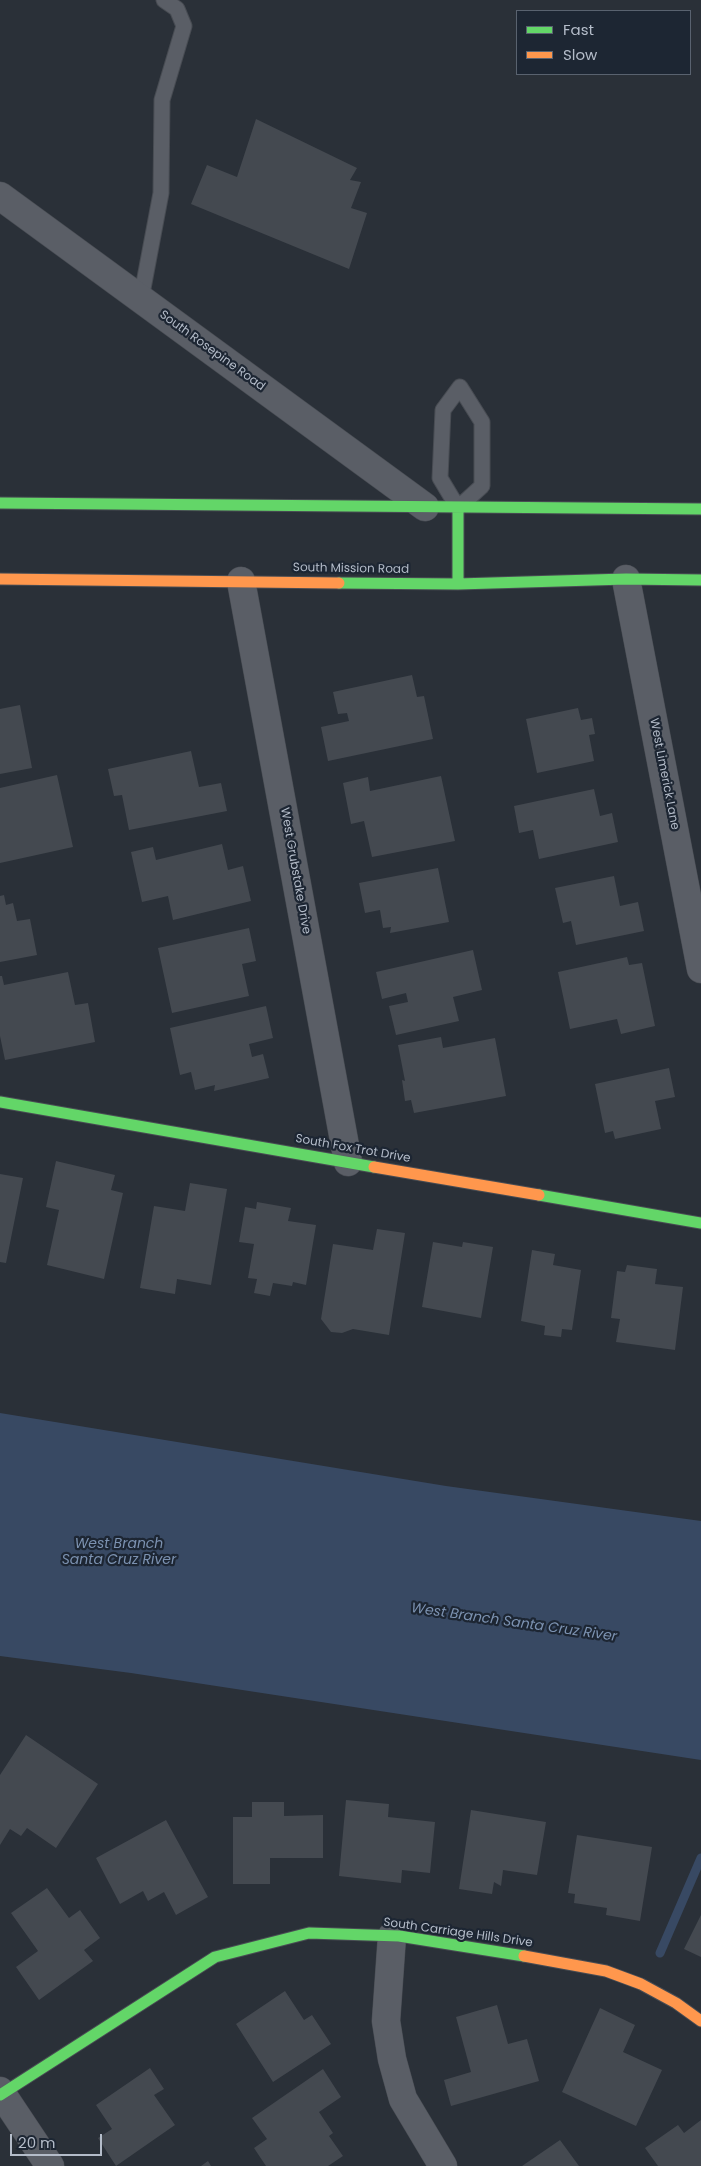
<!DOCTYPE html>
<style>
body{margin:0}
#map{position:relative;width:701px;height:2166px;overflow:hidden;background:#2a3038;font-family:Poppins,sans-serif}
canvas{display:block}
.legend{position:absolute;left:516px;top:10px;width:175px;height:65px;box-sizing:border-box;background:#1d2633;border:1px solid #59626f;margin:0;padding:6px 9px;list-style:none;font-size:15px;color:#b4bcc9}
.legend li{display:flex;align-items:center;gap:10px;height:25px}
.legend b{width:25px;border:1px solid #59626f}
.scale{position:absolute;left:10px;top:2134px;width:92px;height:22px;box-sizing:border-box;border:2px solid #b4bcc9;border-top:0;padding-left:6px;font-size:15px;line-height:18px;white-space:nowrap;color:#b4bcc9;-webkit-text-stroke:4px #1d2633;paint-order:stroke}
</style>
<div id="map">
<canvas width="701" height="2166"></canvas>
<ul class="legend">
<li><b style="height:6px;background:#63d668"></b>Fast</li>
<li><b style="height:6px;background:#ff974d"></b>Slow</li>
</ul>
<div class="scale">20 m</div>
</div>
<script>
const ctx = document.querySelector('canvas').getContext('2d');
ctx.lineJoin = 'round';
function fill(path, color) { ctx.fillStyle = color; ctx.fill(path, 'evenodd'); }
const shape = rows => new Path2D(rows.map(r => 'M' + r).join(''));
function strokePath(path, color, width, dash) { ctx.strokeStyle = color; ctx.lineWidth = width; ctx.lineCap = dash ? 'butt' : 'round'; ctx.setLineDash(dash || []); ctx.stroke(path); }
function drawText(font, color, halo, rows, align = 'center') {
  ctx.font = font + ' Poppins,sans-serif'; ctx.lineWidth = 4.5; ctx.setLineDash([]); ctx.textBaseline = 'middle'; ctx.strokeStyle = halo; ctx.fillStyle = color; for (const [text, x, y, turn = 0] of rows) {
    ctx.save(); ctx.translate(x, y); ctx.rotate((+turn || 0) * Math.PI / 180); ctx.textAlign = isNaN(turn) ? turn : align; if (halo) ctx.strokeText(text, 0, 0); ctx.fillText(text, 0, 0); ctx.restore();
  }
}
fill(shape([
 [0,1413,446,1486,701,1521,701,1760,131,1673,0,1656]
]), '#384963');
strokePath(shape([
 [660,1953,701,1858]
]), '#384963', 9);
fill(shape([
 [256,119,357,168,350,180,361,182,351,208,367,213,349,269,191,204,207,165,237,177],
 [412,675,417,697,424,696,433,739,328,761,321,727,349,721,347,713,338,714,333,692],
 [20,705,32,768,0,774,0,709],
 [578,708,581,720,592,718,595,734,589,735,594,761,537,773,526,719],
 [191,751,199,787,221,783,227,811,129,830,122,795,114,796,108,769],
 [57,775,73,847,0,863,0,788],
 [441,776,455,841,372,857,364,821,351,824,343,783,368,777,370,791],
 [594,789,600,816,612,813,618,842,539,859,533,830,519,833,514,806],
 [222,844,228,870,243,866,251,901,173,920,168,896,142,902,131,852,153,847,156,860],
 [438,868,449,922,390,933,391,927,383,928,380,910,365,913,359,883],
 [614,876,620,906,638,902,644,931,576,945,571,921,563,923,555,888],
 [4,895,6,905,13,903,17,921,30,919,37,955,0,962,0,896],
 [249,928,256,961,242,964,249,996,172,1013,158,948],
 [473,950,482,990,453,997,459,1021,396,1035,389,1006,408,1002,406,993,382,999,376,972],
 [627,957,629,965,642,963,655,1026,621,1034,617,1019,570,1029,558,972],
 [68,972,75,1005,88,1003,95,1042,5,1060,0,1036,0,976,2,976,4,985],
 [266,1006,273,1038,249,1044,252,1057,263,1054,269,1078,214,1091,215,1085,195,1090,191,1072,180,1075,170,1028],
 [441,1037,443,1048,495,1038,506,1096,414,1113,411,1100,405,1101,402,1080,405,1081,398,1045],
 [669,1068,675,1097,655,1101,661,1129,615,1139,613,1131,605,1133,595,1084],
 [56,1161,115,1175,111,1190,123,1193,104,1279,47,1265,59,1210,46,1207],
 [0,1174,23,1178,6,1263,0,1262],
 [190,1183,227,1189,211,1285,177,1279,175,1294,140,1288,154,1206,185,1211],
 [257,1202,291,1208,288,1221,316,1225,306,1285,293,1282,292,1286,273,1283,270,1296,254,1293,257,1279,248,1278,254,1244,239,1242,245,1207,256,1209],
 [377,1229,405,1233,389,1335,353,1329,342,1333,331,1332,321,1319,333,1244,373,1250],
 [433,1242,462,1247,463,1242,493,1247,481,1318,422,1307],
 [532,1250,555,1254,553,1265,581,1270,572,1330,562,1329,561,1337,544,1335,545,1326,521,1321],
 [627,1265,657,1269,655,1284,683,1287,675,1350,616,1342,620,1319,611,1318,617,1271,625,1272],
 [26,1735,98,1784,56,1848,27,1828,21,1836,10,1829,0,1845,0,1775],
 [346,1800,389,1804,388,1817,435,1822,430,1873,402,1870,401,1883,339,1876],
 [252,1802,284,1802,284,1816,323,1815,323,1858,270,1858,270,1884,233,1884,233,1817,252,1817],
 [471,1810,546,1822,537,1875,503,1870,501,1886,494,1882,492,1894,459,1889],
 [166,1820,208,1897,176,1915,164,1892,148,1901,143,1891,120,1904,96,1858],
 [577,1835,652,1847,640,1921,606,1915,607,1908,574,1903,575,1894,568,1893],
 [47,1888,69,1918,80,1910,100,1938,84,1950,93,1961,39,2000,16,1967,38,1951,11,1913],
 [701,1915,701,1957,684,1949],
 [285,1991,304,2020,312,2015,331,2044,273,2082,236,2024],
 [497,2005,508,2044,527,2039,539,2081,451,2106,444,2080,471,2072,456,2017],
 [600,2008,635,2025,623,2052,662,2070,636,2126,562,2092],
 [150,2068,164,2089,154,2095,175,2125,116,2166,98,2138,112,2129,96,2105],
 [323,2069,341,2097,319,2112,333,2133,329,2136,343,2156,328,2166,266,2166,254,2148,267,2139,252,2118],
 [701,2120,701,2166,658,2166,645,2148,678,2125,684,2133],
 [560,2140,579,2166,522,2166],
 [208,2161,211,2166,201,2166]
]), '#444950');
const lane = shape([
 [141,299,161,193,162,100,184,26,177,9,164,0],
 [460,387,482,422,482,486,458,508,440,478,443,410,460,387]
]);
const street = shape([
 [0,196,425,507],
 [626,579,701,969],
 [241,581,348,1162],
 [392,1936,386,2021,392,2059,403,2099,443,2166],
 [0,2091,50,2166]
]);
const fast = shape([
 [0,503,701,509],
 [458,508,458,584],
 [339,583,458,584,626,579,701,580],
 [0,1102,374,1167],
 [539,1195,701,1223],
 [0,2095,215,1957,309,1933,399,1936,524,1956]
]);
const slow = shape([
 [0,579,339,583],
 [374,1167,539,1195],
 [524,1956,606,1971,641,1984,676,2003,701,2021]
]);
strokePath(lane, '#484c53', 17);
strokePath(street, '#484c53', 29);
strokePath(fast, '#484c53', 13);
strokePath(slow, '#484c53', 13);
strokePath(lane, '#5a5e66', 15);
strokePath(street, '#5a5e66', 28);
strokePath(fast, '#63d668', 11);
strokePath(slow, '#ff974d', 11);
drawText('12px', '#b4bcc9', '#1d2633', [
 ["South Rosepine Road",212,351,36],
 ["South Mission Road",351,569,1],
 ["West Limerick Lane",664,774,79],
 ["West Grubstake Drive",295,871,80],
 ["South Fox Trot Drive",353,1149,10],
 ["South Carriage Hills Drive",458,1933,8]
]);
drawText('italic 14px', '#7c92b1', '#1d2633', [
 ["West Branch",119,1544],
 ["Santa Cruz River",119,1560],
 ["West Branch Santa Cruz River",514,1623,8]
]);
</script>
